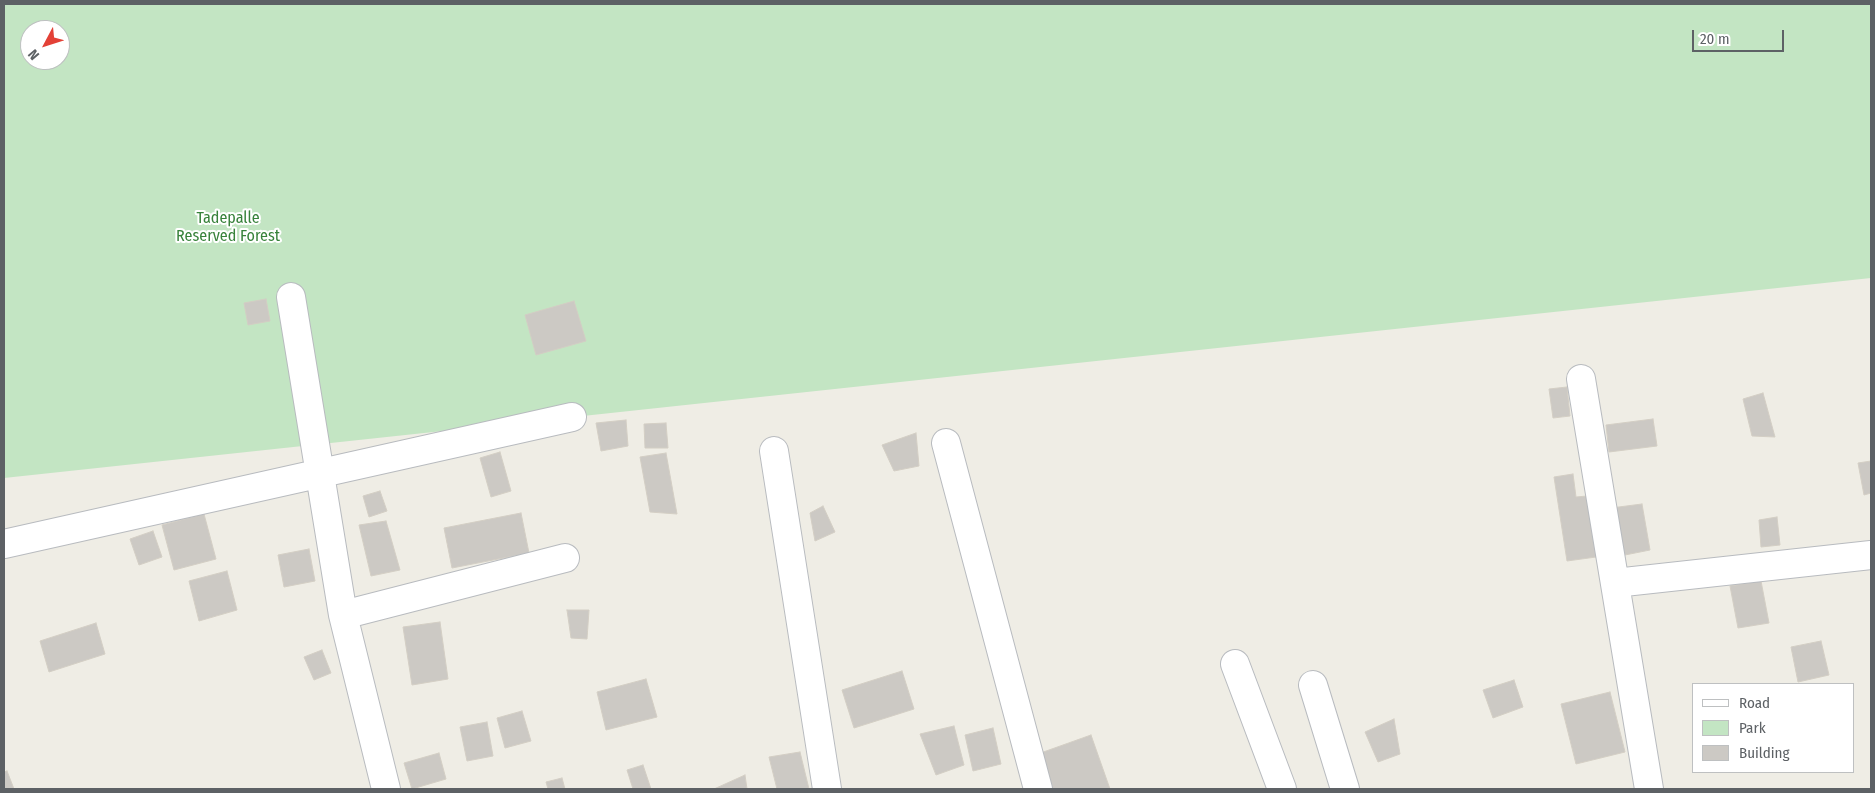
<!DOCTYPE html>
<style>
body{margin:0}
#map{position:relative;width:1875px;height:793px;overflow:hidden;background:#efede5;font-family:"Fira Sans Condensed",sans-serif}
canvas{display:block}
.frame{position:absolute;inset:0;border:5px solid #5d6165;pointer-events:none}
.legend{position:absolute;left:1692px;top:683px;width:162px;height:90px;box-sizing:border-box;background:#fff;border:1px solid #bec0c1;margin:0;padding:6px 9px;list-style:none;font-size:15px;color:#5d6165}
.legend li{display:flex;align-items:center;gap:10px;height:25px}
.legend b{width:25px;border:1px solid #bec0c1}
.north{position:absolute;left:20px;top:20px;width:50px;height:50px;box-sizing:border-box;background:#fff;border:1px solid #bec0c1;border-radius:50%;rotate:230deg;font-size:14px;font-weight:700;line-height:20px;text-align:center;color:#5d6165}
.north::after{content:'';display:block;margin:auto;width:18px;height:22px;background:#e34137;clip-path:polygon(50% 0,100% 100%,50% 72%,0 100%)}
.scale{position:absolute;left:1692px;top:30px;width:92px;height:22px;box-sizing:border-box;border:2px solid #5d6165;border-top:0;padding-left:6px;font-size:15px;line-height:18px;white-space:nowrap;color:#5d6165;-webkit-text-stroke:4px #fff;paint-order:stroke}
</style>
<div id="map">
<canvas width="1875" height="793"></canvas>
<div class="frame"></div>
<ul class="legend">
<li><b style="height:6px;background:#fff"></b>Road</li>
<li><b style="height:14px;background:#c3e5c3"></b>Park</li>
<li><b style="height:14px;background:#ccc9c4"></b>Building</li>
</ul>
<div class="north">N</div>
<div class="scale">20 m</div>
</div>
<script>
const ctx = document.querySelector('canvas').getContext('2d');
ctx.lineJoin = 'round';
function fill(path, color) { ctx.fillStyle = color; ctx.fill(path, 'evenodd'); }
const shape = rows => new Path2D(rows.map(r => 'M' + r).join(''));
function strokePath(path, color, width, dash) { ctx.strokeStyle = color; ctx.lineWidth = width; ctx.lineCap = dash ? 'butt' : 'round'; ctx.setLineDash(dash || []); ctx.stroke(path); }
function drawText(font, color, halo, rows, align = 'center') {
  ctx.font = font + ' "Fira Sans Condensed",sans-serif'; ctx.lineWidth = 4; ctx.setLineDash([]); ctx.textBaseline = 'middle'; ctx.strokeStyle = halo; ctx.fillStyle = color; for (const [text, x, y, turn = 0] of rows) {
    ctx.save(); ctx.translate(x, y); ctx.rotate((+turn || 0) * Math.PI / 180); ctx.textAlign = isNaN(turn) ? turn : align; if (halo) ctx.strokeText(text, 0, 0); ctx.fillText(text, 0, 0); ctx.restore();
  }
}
fill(shape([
 [4,4,1871,4,1871,278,4,478],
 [30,30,60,30,60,60,30,60]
]), '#c3e5c3');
const building = shape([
 [266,299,270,321,248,325,244,303,266,299],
 [574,301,586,341,536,355,525,315,574,301],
 [1567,387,1570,416,1553,418,1549,389,1567,387],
 [1763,393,1775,437,1752,436,1743,399,1763,393],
 [1653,419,1657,446,1609,452,1606,425,1653,419],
 [626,420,628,446,601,451,596,423,626,420],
 [666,423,668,448,645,448,644,424,666,423],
 [916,433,919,466,894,471,882,445,916,433],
 [500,452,511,491,491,497,480,458,500,452],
 [666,453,677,514,650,512,640,457,666,453],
 [1871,461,1871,493,1864,495,1858,463,1871,461],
 [1573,474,1576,497,1587,496,1596,557,1567,561,1554,477,1573,474],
 [380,491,387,511,369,517,363,496,380,491],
 [1642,504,1650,550,1620,556,1611,508,1642,504],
 [823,506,835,532,815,541,810,513,823,506],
 [521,513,529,553,452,568,444,528,521,513],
 [204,514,216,559,174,570,162,525,204,514],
 [1777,517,1780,545,1761,547,1759,520,1777,517],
 [386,521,400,570,371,576,359,525,386,521],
 [153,531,162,557,139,565,130,539,153,531],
 [309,549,315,581,284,587,278,555,309,549],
 [227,571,237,610,199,621,189,581,227,571],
 [1761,581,1769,623,1738,628,1730,586,1761,581],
 [567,610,589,610,587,639,571,638,567,610],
 [440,622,448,679,412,685,403,627,440,622],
 [96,623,105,654,49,672,40,641,96,623],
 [1821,641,1829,675,1798,682,1791,647,1821,641],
 [322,650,331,673,314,680,304,657,322,650],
 [902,671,914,709,854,728,842,690,902,671],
 [646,679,657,717,606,730,597,692,646,679],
 [1514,680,1523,707,1493,718,1483,690,1514,680],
 [1610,692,1625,752,1576,764,1561,704,1610,692],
 [522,711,531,741,505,748,497,718,522,711],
 [1394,719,1400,754,1378,762,1365,732,1394,719],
 [487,722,493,756,467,761,460,727,487,722],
 [954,726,964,765,936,775,920,734,954,726],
 [993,728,1001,764,973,771,965,735,993,728],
 [1091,735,1110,789,1047,789,1035,755,1091,735],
 [800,752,809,789,777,789,769,757,800,752],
 [439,753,446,779,412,789,404,763,439,753],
 [643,765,651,789,633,789,627,770,643,765],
 [7,771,14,789,4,789,4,772,7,771],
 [745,775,747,789,714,789,745,775],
 [562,778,565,789,548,789,546,782,562,778]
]);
fill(building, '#ccc9c4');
strokePath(building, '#d3cec4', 1);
const minor = shape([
 [291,297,343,615,386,789],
 [1581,379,1649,789],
 [946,443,1038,789],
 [774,451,827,789],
 [4,544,572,417],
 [1615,583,1871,555],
 [343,615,565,558],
 [1235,664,1282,789],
 [1313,685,1345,789]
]);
strokePath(minor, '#b8bbbf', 30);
strokePath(minor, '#fff', 28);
drawText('16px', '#37823a', '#fff', [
 ["Tadepalle",228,219],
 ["Reserved Forest",228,237]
]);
</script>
